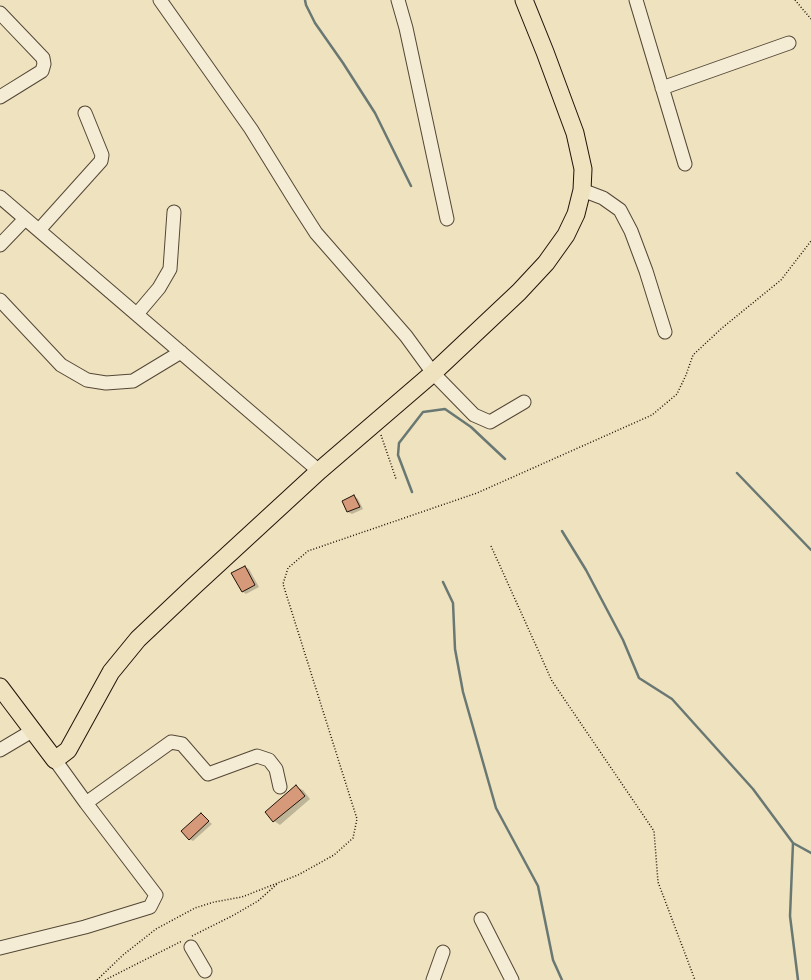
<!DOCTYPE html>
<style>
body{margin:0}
canvas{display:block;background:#eee2bf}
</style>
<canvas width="811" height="980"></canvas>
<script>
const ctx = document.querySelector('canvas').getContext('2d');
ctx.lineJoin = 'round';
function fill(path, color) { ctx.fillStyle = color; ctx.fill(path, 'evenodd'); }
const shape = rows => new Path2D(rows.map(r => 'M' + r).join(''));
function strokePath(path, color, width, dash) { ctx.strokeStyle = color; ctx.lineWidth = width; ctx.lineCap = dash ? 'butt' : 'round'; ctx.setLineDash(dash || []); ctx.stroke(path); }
fill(shape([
 [354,496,358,499,363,509,352,514,348,512],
 [245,567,249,569,259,587,246,594,243,592],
 [296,787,303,790,310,799,280,825,274,821,266,812],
 [201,814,212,824,193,841,189,839]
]), '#0003');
strokePath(shape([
 [305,0,306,5,315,23,343,63,375,113,411,186],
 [737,473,811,550],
 [412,492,398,455,399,443,423,412,445,409,471,427,505,459],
 [562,531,586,570,623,640,639,678,672,699,753,789,793,843,811,853],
 [443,582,453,603,455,649,463,692,496,808,538,886,553,960,562,980],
 [793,843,790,916,798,980]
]), '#6a7873', 2.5);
const building = shape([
 [354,495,360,507,347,512,342,501,354,495],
 [245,566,255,585,242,592,231,573,245,566],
 [296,785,305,796,273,822,265,812,296,785],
 [201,813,209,821,189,840,181,831,201,813]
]);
fill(building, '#d69a7b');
strokePath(building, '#201309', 1);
const minor = shape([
 [160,0,251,129,298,205,316,233,406,336,433,373,474,415,490,422,524,402],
 [398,0,406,28,447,219],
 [636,0,685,164],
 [0,13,43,58,44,64,42,71,0,97],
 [662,88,789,43],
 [582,190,603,198,620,210,631,231,646,271,665,332],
 [0,197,319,471],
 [39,230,101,161,102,155,85,113],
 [0,245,25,219],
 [0,300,61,365,87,380,106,383,133,381,181,352],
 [137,314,159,288,170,269,174,212],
 [0,750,32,731],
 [86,803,171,742,182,744,208,774,257,756,269,760,276,769,280,787],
 [481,919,512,980],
 [191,947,205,971],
 [0,948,85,927,150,907,156,895,86,803,55,760],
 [433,980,443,952]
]);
const major = shape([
 [0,687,55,760,68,750,111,672,138,639,193,587,319,471,433,373,519,292,546,263,566,235,576,214,582,190,583,169,575,133,545,52,524,0]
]);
strokePath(minor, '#544736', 15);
strokePath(major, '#201309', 19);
strokePath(shape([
 [795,0,811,19],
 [381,435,396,479],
 [491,546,552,681,654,831,658,882,695,980],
 [192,936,234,915,258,901,277,884],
 [97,980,123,955,156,929,195,908,214,902,242,897,298,875,334,855,353,838,357,819,283,584,288,568,308,551,477,493,652,415,677,394,686,375,693,355,722,328,781,280,811,241],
 [105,980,182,941]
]), '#201309', 1.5, [1, 2]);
strokePath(minor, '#f4ecd5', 13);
strokePath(major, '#eee2bf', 17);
</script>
